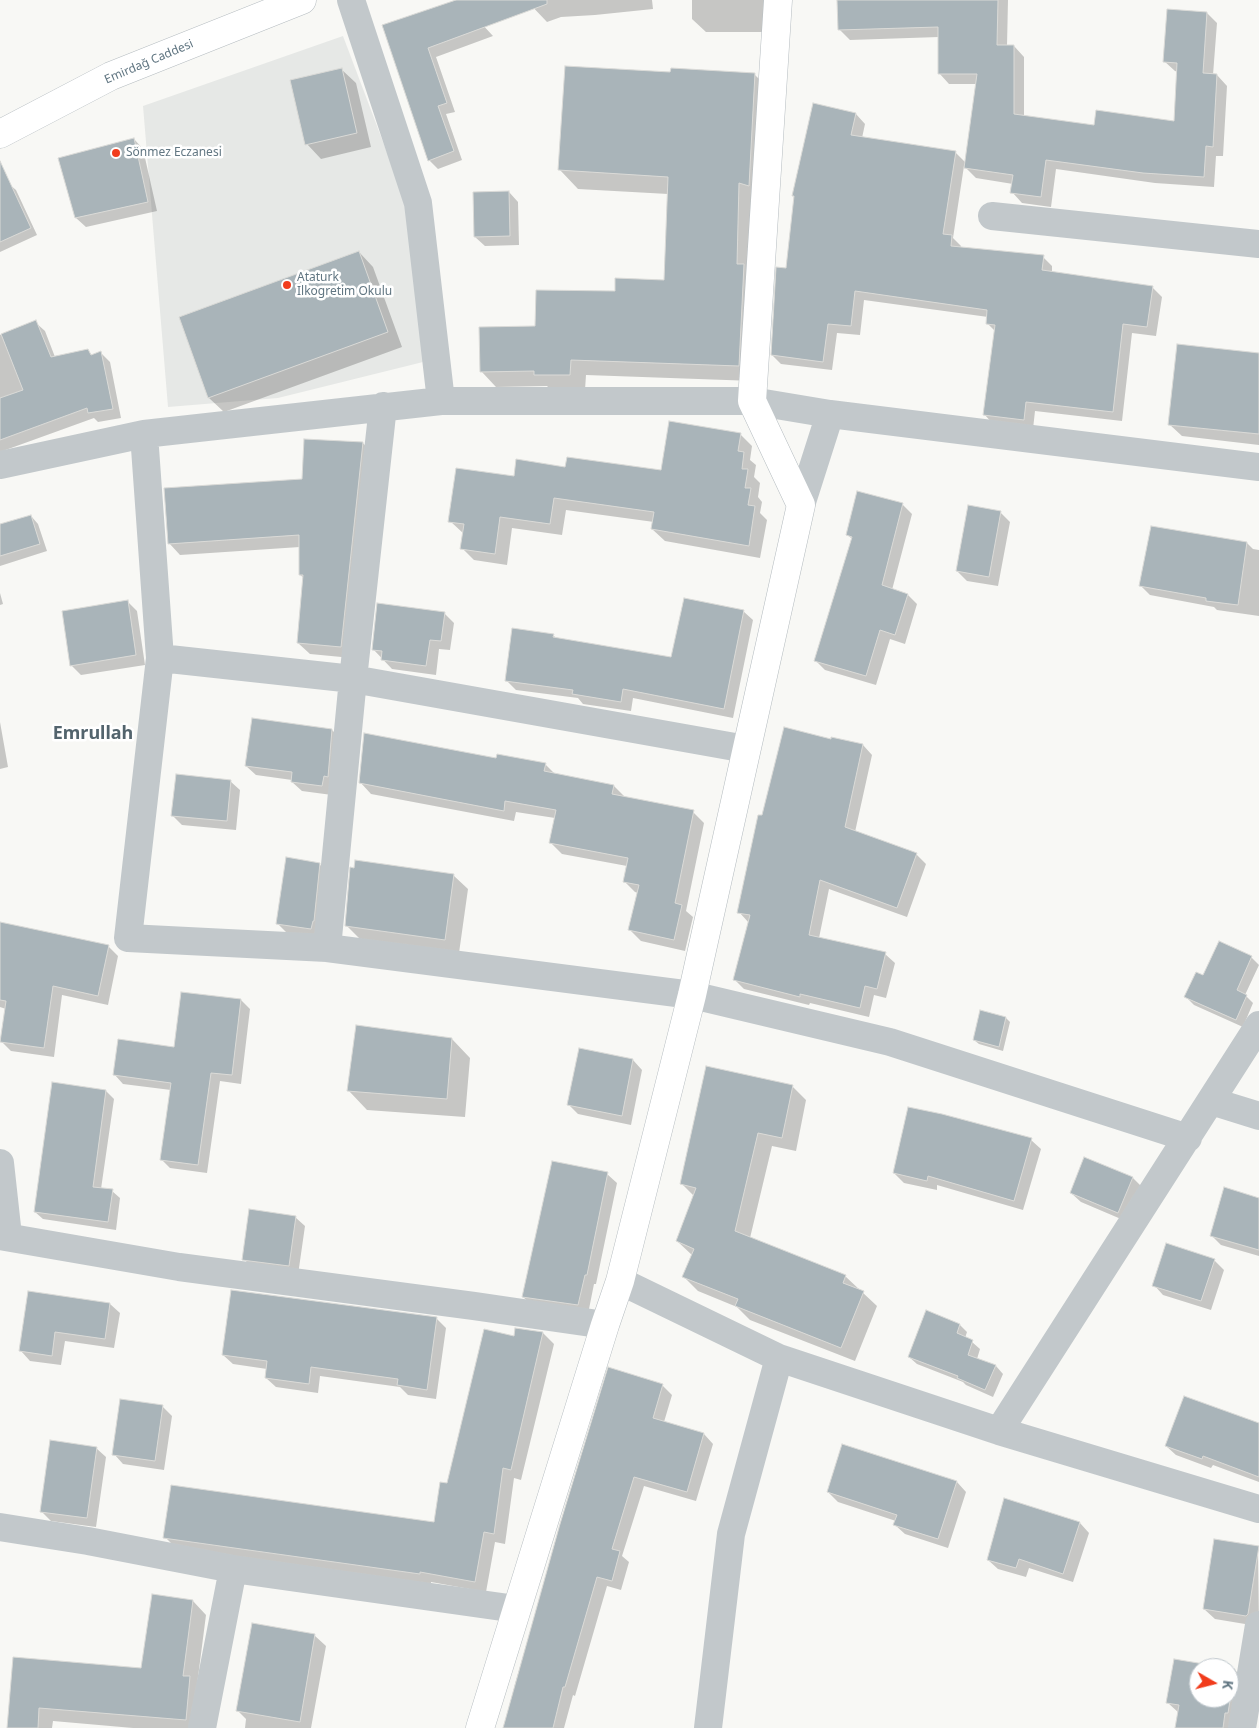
<!DOCTYPE html>
<meta charset="utf-8">
<style>
body{margin:0}
#map{position:relative;width:1259px;height:1728px;overflow:hidden;background:#f8f8f5;font-family:"Noto Sans",sans-serif}
canvas{display:block}
.north{position:absolute;left:1189px;top:1658px;width:50px;height:50px;box-sizing:border-box;background:#fff;border:1px solid #c0c8cd;border-radius:50%;rotate:98deg;font-size:14px;font-weight:700;line-height:20px;text-align:center;color:#617682}
.north::after{content:'';display:block;margin:auto;width:18px;height:22px;background:#f13c1c;clip-path:polygon(50% 0,100% 100%,50% 72%,0 100%)}
</style>
<div id="map">
<canvas width="1259" height="1728"></canvas>
<div class="north">K</div>
</div>
<script>
const ctx = document.querySelector('canvas').getContext('2d');
ctx.lineJoin = 'round';
function fill(path, color) { ctx.fillStyle = color; ctx.fill(path, 'evenodd'); }
const shape = rows => new Path2D(rows.map(r => 'M' + r).join(''));
function strokePath(path, color, width, dash) { ctx.strokeStyle = color; ctx.lineWidth = width; ctx.lineCap = dash ? 'butt' : 'round'; ctx.setLineDash(dash || []); ctx.stroke(path); }
function drawText(font, color, halo, rows, align = 'center') {
  ctx.font = font + ' "Noto Sans",sans-serif'; ctx.lineWidth = 5; ctx.setLineDash([]); ctx.textBaseline = 'middle'; ctx.strokeStyle = halo; ctx.fillStyle = color; for (const [text, x, y, turn = 0] of rows) {
    ctx.save(); ctx.translate(x, y); ctx.rotate((+turn || 0) * Math.PI / 180); ctx.textAlign = isNaN(turn) ? turn : align; if (halo) ctx.strokeText(text, 0, 0); ctx.fillText(text, 0, 0); ctx.restore();
  }
}
fill(shape([
 [343,36,408,208,423,362,278,398,168,407,143,106]
]), '#e6e8e6');
fill(shape([
 [526,0,652,0,653,9,595,15,561,17,547,22],
 [692,0,783,0,774,32,706,32,692,19],
 [838,0,1008,0,1007,46,1014,46,1024,57,1024,117,1095,127,1175,123,1178,72,1175,71,1164,61,1207,13,1217,23,1213,75,1217,75,1227,86,1223,156,1216,156,1214,187,1155,183,1056,169,1051,207,1022,203,1012,192,1013,184,976,178,964,166,953,238,961,246,960,248,1043,257,1052,266,1052,273,1152,287,1162,297,1156,336,1132,333,1122,421,1035,411,1033,429,993,424,984,414,996,332,987,323,988,317,864,300,860,335,837,333,832,370,781,364,772,355,787,270,856,114,865,124,862,138,955,152,966,163,977,84,949,84,939,73,939,37,850,40,839,29],
 [468,9,493,36,436,57,455,112,446,114,462,160,438,169,429,160,383,26],
 [341,69,356,83,371,147,321,159,307,144],
 [649,72,754,74,770,90,754,381,586,375,585,390,551,390,547,386,496,387,481,371,536,327,616,292,665,281,668,194,578,189,560,170],
 [134,139,143,149,157,211,86,227,76,218],
 [9,184,16,190,37,235,0,252,0,188],
 [509,192,518,202,519,245,485,246,475,237],
 [359,252,373,267,402,347,224,412,209,398,180,318],
 [35,322,45,331,55,357,88,351,93,356,101,353,110,362,121,418,98,422,94,418,0,452,0,335],
 [1259,354,1259,445,1182,436,1169,424],
 [740,434,752,446,750,460,756,465,754,477,760,483,758,497,762,502,760,513,767,520,760,558,665,541,652,529,654,522,566,510,562,535,512,528,507,565,474,560,462,548,464,534,450,521,515,477,566,468,662,472],
 [363,443,374,455,352,658,310,654,298,643,304,578,300,575,300,547,180,555,169,543,303,480],
 [902,504,912,514,892,590,908,595,917,604,905,644,890,639,876,685,825,670,815,660,853,540,848,535],
 [1000,512,1010,522,998,586,967,581,957,571],
 [31,516,38,524,47,551,0,566,0,525],
 [1247,543,1253,549,1259,550,1259,616,1217,610,1214,607,1150,595,1141,586],
 [0,593,3,604,0,605],
 [127,601,137,611,145,665,81,675,71,665],
 [743,611,753,620,733,718,633,698,631,711,583,704,578,698,516,690,506,680,553,635,557,639,672,659],
 [444,613,454,623,450,650,439,649,436,675,392,669,373,649],
 [0,722,8,767,0,769],
 [332,730,342,740,332,795,302,791,292,782,292,780,256,775,246,766],
 [831,740,863,745,872,755,855,832,916,854,926,864,907,917,829,889,819,938,885,954,895,963,886,998,874,995,869,1017,810,1003,809,1005,744,989,735,980,749,923,739,912,763,817],
 [497,759,545,764,556,775,614,786,625,797,693,812,704,823,686,911,693,917,685,951,641,941,630,930,638,893,635,892,624,881,627,866,562,854,551,843,555,818,516,812,514,821,371,794,360,782],
 [230,781,240,790,236,830,182,825,173,816],
 [319,864,329,873,321,938,287,933,277,923],
 [453,875,468,889,459,953,361,940,346,925],
 [0,941,108,946,118,956,108,1005,62,995,54,1057,11,1051,2,1042,6,1009,0,1007],
 [1251,957,1259,965,1245,995,1253,1003,1243,1027,1194,1005,1186,997,1204,977],
 [182,993,241,1000,250,1009,241,1084,220,1081,207,1173,170,1168,161,1159,171,1090,123,1084,114,1074,175,1048],
 [1006,1018,1010,1022,1003,1051,979,1044,974,1040],
 [452,1039,470,1058,465,1117,367,1110,349,1091],
 [633,1060,642,1070,631,1125,578,1114,569,1105],
 [792,1086,806,1100,796,1151,772,1146,750,1238,845,1276,877,1306,855,1361,750,1320,737,1307,698,1291,684,1277,693,1256,677,1241,694,1196,682,1184],
 [106,1091,114,1099,101,1189,112,1191,120,1198,116,1230,43,1219,35,1212],
 [1031,1140,1041,1149,1023,1210,937,1185,937,1190,904,1183,894,1173],
 [607,1174,617,1183,596,1284,594,1284,588,1314,533,1306,523,1297],
 [1133,1178,1142,1187,1128,1222,1081,1202,1071,1193],
 [1259,1199,1259,1256,1221,1245,1211,1235],
 [295,1217,305,1226,298,1275,253,1269,244,1259],
 [1214,1260,1224,1270,1211,1310,1163,1295,1154,1285],
 [29,1292,110,1304,120,1313,114,1348,65,1341,61,1365,30,1361,21,1351],
 [436,1318,446,1328,436,1399,408,1395,400,1387,320,1376,318,1393,276,1387,266,1378,267,1369,233,1364,223,1355],
 [960,1325,967,1332,965,1338,972,1342,980,1349,977,1359,996,1366,1003,1374,993,1397,966,1385,963,1382,917,1364,909,1357],
 [516,1329,543,1333,554,1344,521,1480,514,1478,505,1544,495,1542,486,1592,431,1582,431,1584,176,1548,165,1537,435,1523,448,1485,515,1337],
 [662,1385,672,1395,664,1422,704,1434,713,1444,696,1501,644,1486,622,1556,629,1562,621,1590,607,1586,575,1696,573,1695,564,1728,505,1728,515,1684,561,1524],
 [162,1406,172,1416,164,1470,123,1464,114,1454],
 [1259,1425,1259,1482,1213,1465,1211,1468,1176,1455,1166,1446],
 [843,1446,957,1482,966,1492,948,1548,905,1534,895,1525,896,1521,838,1502,828,1492],
 [96,1448,106,1457,96,1527,51,1521,41,1511],
 [1080,1523,1089,1533,1073,1582,1029,1568,1026,1577,998,1569,988,1560],
 [1258,1547,1259,1625,1257,1626,1215,1619,1204,1609],
 [193,1601,206,1615,197,1685,200,1728,133,1728,53,1721,52,1728,8,1728,14,1658,142,1669],
 [314,1635,326,1646,311,1728,245,1728,246,1719,238,1711],
 [1175,1661,1220,1668,1199,1668,1199,1698,1229,1698,1229,1669,1235,1670,1246,1681,1238,1728,1176,1728,1179,1713,1168,1703]
]), '#0003');
const building = shape([
 [456,0,547,0,547,4,428,48,447,103,438,106,454,151,428,161,382,25,456,0],
 [837,0,998,0,997,45,1014,45,1014,114,1094,125,1096,110,1174,121,1177,63,1163,62,1167,9,1207,12,1203,73,1217,74,1213,147,1206,146,1204,177,1143,173,1046,160,1041,197,1010,193,1013,175,964,168,977,74,938,74,938,27,838,30,837,0],
 [565,66,670,72,671,68,755,73,749,186,739,183,737,264,744,264,739,366,571,360,570,375,534,375,534,371,480,372,479,327,535,326,536,290,615,291,615,278,664,280,668,177,558,170,565,66],
 [342,68,357,133,305,145,290,80,342,68],
 [813,103,856,113,851,135,956,151,943,234,952,235,951,246,1044,255,1042,270,1153,286,1147,327,1123,324,1113,412,1026,402,1024,420,983,415,995,325,986,324,987,310,855,291,851,326,828,324,823,362,771,355,776,267,786,268,794,196,792,196,813,103],
 [134,138,148,202,75,218,58,158,134,138],
 [0,161,31,228,0,242,0,161],
 [509,191,510,236,474,237,473,192,509,191],
 [359,251,388,332,208,398,179,317,359,251],
 [36,320,51,357,88,349,91,355,101,351,113,409,88,413,87,408,0,440,0,398,23,390,1,334,36,320],
 [1177,344,1259,353,1259,434,1168,425,1177,344],
 [669,421,741,433,738,451,744,452,742,469,748,469,745,488,751,488,748,505,755,506,749,546,651,529,654,512,554,498,550,524,500,517,495,554,460,549,464,524,448,522,456,468,514,476,516,459,565,467,567,457,661,470,669,421],
 [304,439,363,442,341,647,297,643,303,575,299,575,299,535,168,544,164,488,302,479,304,439],
 [857,491,903,503,882,585,908,594,895,635,880,630,866,676,814,661,852,537,846,535,857,491],
 [968,505,1001,511,989,577,956,571,968,505],
 [31,515,40,544,0,556,0,524,31,515],
 [1151,526,1247,542,1238,605,1206,601,1206,598,1139,586,1151,526],
 [684,598,744,610,724,709,623,689,621,702,572,694,573,690,505,681,512,628,554,634,553,637,671,657,684,598],
 [128,600,136,655,70,666,62,611,128,600],
 [377,603,445,612,441,641,430,640,426,666,381,660,382,651,372,650,377,603],
 [252,718,332,729,328,777,324,776,322,786,291,782,292,772,245,766,252,718],
 [784,727,831,739,831,737,863,744,845,827,917,853,897,908,820,880,809,935,886,952,877,989,865,986,860,1008,800,994,800,997,733,980,750,915,737,913,758,815,762,815,784,727],
 [364,733,496,758,497,754,546,763,544,771,614,785,612,794,694,810,675,903,682,905,674,940,628,930,639,885,623,882,628,858,549,843,556,810,505,801,504,811,359,783,364,733],
 [176,774,231,780,227,821,171,816,176,774],
 [286,857,320,863,314,921,313,921,311,929,276,924,286,857],
 [355,860,454,874,445,940,345,926,350,867,354,868,355,860],
 [0,922,109,945,98,996,53,986,44,1048,0,1042,6,1001,0,1000,0,922],
 [1219,941,1252,956,1237,990,1247,995,1236,1020,1184,997,1196,972,1203,975,1219,941],
 [181,992,241,999,232,1075,211,1073,198,1165,160,1160,171,1083,113,1075,118,1039,174,1047,181,992],
 [980,1010,1006,1017,999,1047,973,1040,980,1010],
 [356,1025,452,1038,447,1099,347,1091,356,1025],
 [579,1048,633,1059,622,1116,567,1105,579,1048],
 [706,1066,793,1085,782,1138,758,1133,735,1231,846,1275,843,1283,864,1291,841,1348,735,1306,738,1299,682,1277,694,1249,676,1241,696,1188,680,1184,706,1066],
 [52,1082,106,1090,93,1187,113,1189,108,1222,34,1212,52,1082],
 [908,1107,942,1114,1032,1138,1014,1201,928,1176,927,1181,893,1173,908,1107],
 [1084,1157,1133,1177,1118,1213,1070,1193,1084,1157],
 [552,1161,608,1172,587,1275,585,1275,578,1305,522,1297,552,1161],
 [1224,1187,1259,1198,1259,1250,1210,1236,1224,1187],
 [249,1209,296,1216,289,1266,242,1260,249,1209],
 [1166,1243,1215,1259,1201,1301,1152,1286,1166,1243],
 [231,1290,437,1317,427,1390,397,1385,398,1379,311,1367,309,1384,265,1378,267,1361,222,1355,231,1290],
 [28,1291,110,1303,105,1339,55,1332,52,1356,19,1351,28,1291],
 [926,1310,960,1324,957,1333,973,1340,968,1355,996,1365,985,1390,957,1378,958,1376,908,1357,926,1310],
 [515,1328,543,1332,511,1470,503,1468,494,1534,484,1532,475,1582,420,1572,420,1574,163,1538,171,1485,434,1522,440,1482,447,1483,484,1329,514,1336,515,1328],
 [608,1367,663,1384,653,1418,704,1433,687,1492,634,1477,612,1549,620,1551,612,1581,597,1577,565,1687,563,1687,553,1728,503,1728,560,1524,608,1367],
 [1184,1396,1259,1423,1259,1477,1203,1456,1202,1459,1165,1446,1184,1396],
 [120,1399,163,1405,155,1461,112,1455,120,1399],
 [50,1440,97,1447,87,1518,40,1512,50,1440],
 [842,1444,957,1481,938,1539,893,1525,897,1515,827,1492,842,1444],
 [1004,1498,1080,1522,1063,1574,1019,1559,1016,1568,987,1560,1004,1498],
 [1214,1539,1259,1546,1248,1614,1246,1616,1203,1609,1214,1539],
 [152,1594,193,1600,183,1676,190,1676,186,1720,39,1708,38,1728,7,1728,13,1657,141,1668,152,1594],
 [252,1623,315,1634,300,1722,236,1711,252,1623],
 [1174,1659,1228,1668,1199,1668,1199,1698,1229,1698,1229,1668,1235,1669,1228,1713,1225,1713,1223,1728,1175,1728,1179,1705,1166,1703,1174,1659]
]);
fill(building, '#a9b4b9');
strokePath(building, '#dadad7', 1);
const secondary = shape([
 [0,134,111,76,302,0],
 [480,1728,605,1325,620,1281,692,995,801,505,752,401,778,0]
]);
strokePath(secondary, '#b5bcc0', 29);
strokePath(shape([
 [351,0,418,203,441,401],
 [992,216,1259,244],
 [144,434,160,658,128,938,327,948,692,995,890,1042,1188,1138],
 [0,465,144,434,441,401,752,401,830,414,1259,467],
 [801,505,830,414],
 [160,658,353,679,746,749],
 [327,948,353,679,383,406],
 [1211,1101,1259,1116],
 [0,1163,8,1236],
 [0,1236,179,1267,474,1306,605,1325],
 [620,1281,779,1358,999,1431,1259,1509],
 [999,1431,1259,1025],
 [0,1527,88,1541,233,1569,516,1609],
 [202,1728,233,1569],
 [708,1728,731,1534,779,1358],
 [1242,1728,1259,1625]
]), '#c2c8cb', 28);
strokePath(secondary, '#fff', 28);
for (const [x, y, r, color] of [
 [116,153,5,"#f13c1c"],
 [287,285,5,"#f13c1c"]
]) { const dot = new Path2D(); dot.arc(x, y, r, 0, 2 * Math.PI); ctx.fillStyle = color; ctx.fill(dot); strokePath(dot, '#fff', 2); }
drawText('12px', '#617682', '#fff', [
 ["Emirdağ Caddesi",149,62,-23]
]);
drawText('12px', '#617682', '#fff', [
 ["Sönmez Eczanesi",126,153],
 ["Ataturk",297,278],
 ["Ilkogretim Okulu",297,292]
], 'left');
drawText('bold 18px', '#53646d', '#fff', [
 ["Emrullah",93,734]
]);
</script>
